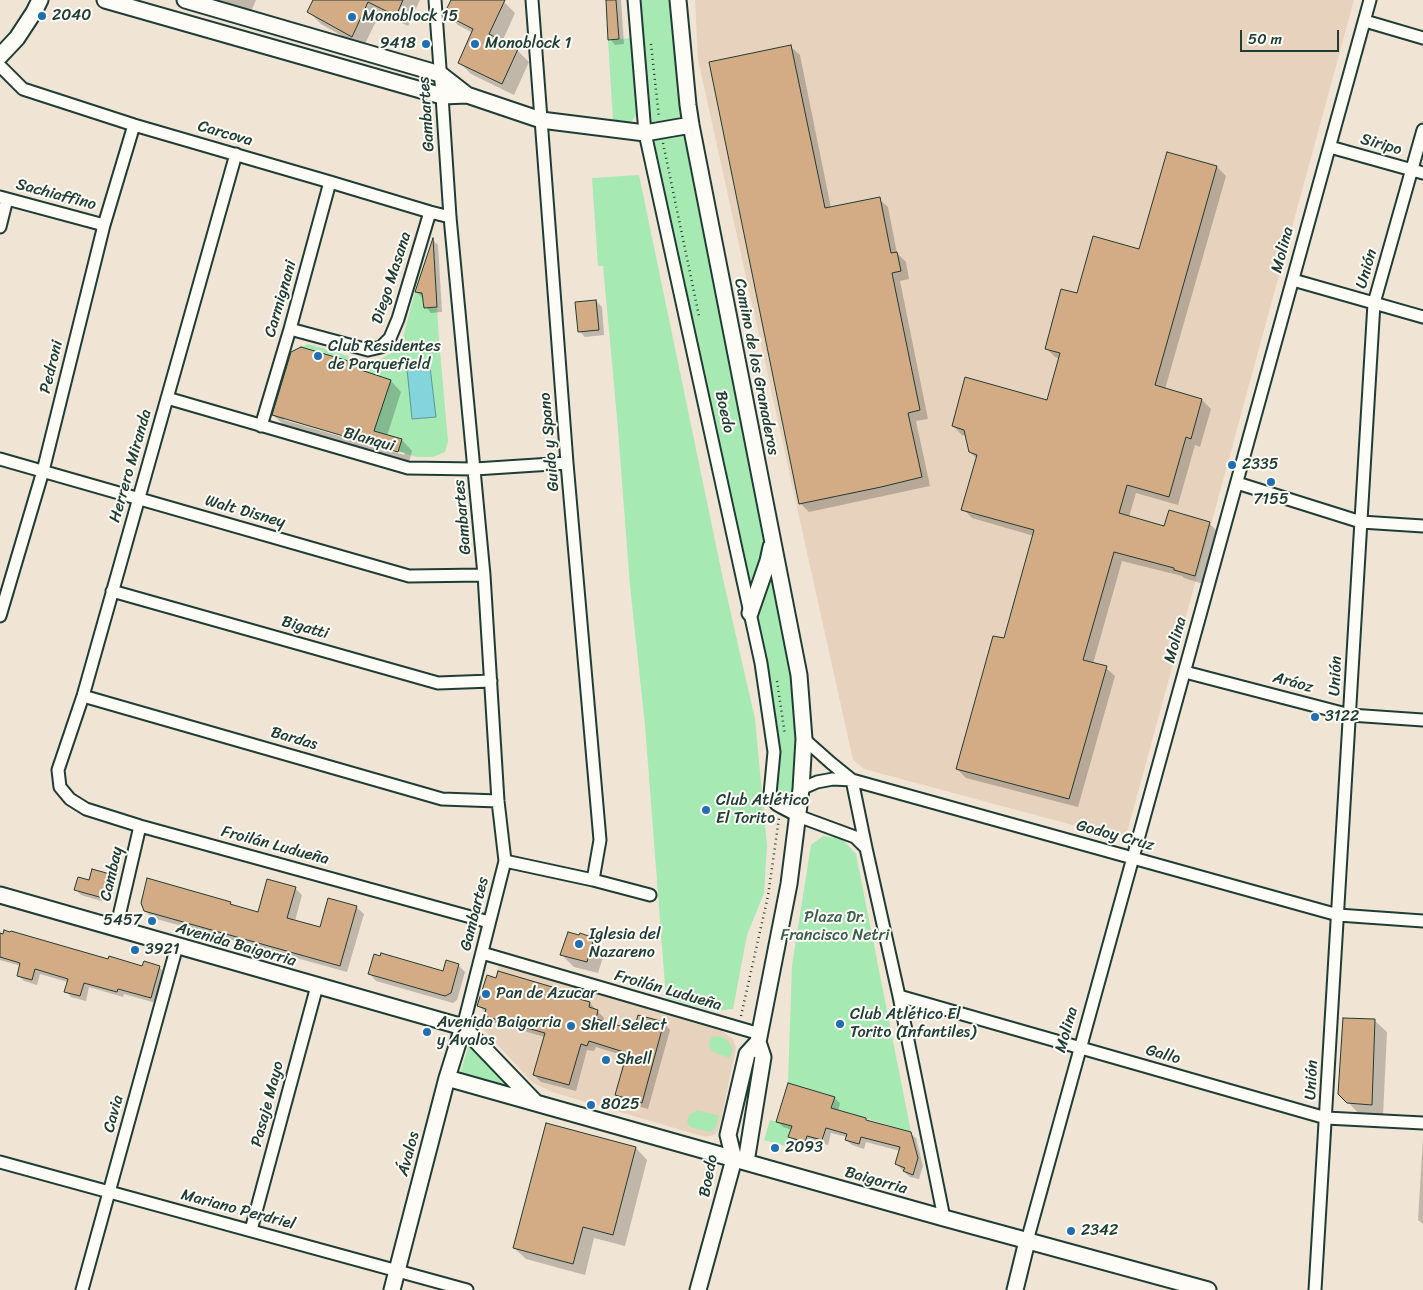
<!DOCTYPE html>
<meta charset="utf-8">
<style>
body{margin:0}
#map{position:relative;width:1423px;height:1290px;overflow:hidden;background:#f0e4d5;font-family:Sriracha,sans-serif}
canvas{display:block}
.scale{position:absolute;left:1240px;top:30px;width:99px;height:22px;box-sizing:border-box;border:2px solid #1f3d34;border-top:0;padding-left:6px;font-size:15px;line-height:18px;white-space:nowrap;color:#1f3d34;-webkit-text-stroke:4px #fdfcf7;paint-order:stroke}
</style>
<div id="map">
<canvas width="1423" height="1290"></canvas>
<div class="scale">50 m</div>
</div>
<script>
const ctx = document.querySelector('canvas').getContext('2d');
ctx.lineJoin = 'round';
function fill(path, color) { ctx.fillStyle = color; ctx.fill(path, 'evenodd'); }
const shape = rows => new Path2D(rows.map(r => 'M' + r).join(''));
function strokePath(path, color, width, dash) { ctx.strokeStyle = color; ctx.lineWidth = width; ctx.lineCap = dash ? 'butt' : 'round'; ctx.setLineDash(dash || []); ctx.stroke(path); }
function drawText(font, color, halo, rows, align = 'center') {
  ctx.font = font + ' Sriracha,sans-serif'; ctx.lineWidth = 4; ctx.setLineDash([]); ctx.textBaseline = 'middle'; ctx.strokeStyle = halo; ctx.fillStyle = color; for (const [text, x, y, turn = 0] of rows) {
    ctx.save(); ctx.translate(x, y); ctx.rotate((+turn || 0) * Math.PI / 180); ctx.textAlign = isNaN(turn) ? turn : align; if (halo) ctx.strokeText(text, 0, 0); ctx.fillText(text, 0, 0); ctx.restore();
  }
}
fill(shape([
 [695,0,1354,0,1128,829,1123,834,1117,837,864,769,853,760,698,60],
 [499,965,722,1031,733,1039,736,1048,719,1129,715,1135,705,1137,552,1092,533,1083,481,1027]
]), '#e7d3bd');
fill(shape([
 [634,0,678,0,688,105,799,675,798,816,776,804,774,752,645,133],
 [631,38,637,114,631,122,613,120,608,40],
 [639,175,723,579,755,719,767,846,764,893,747,935,733,1009,714,1011,666,998,645,725,630,586,617,417,603,266,598,266,592,178],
 [427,254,434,255,439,340,448,441,445,452,433,457,417,457,270,415,288,353,308,344,365,361,381,359,393,352,403,337,419,277],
 [823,836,842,839,856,854,911,1132,832,1108,835,1097,788,1083,792,965,811,845],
 [719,1036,726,1039,733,1048,730,1058,713,1052,709,1046,711,1037],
 [469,1045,516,1094,459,1077],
 [698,1110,719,1116,715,1129,710,1132,690,1127,687,1123,689,1115],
 [770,1120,792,1126,786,1146,764,1140]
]), '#a6e9b3');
const water = shape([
 [430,367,436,417,412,419,407,369,430,367]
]);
fill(water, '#83d4db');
strokePath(water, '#5b9898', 1);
fill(shape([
 [216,0,256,0,249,16,242,14],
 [315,0,420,0,408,26,380,13,363,48,321,24,309,12],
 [452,0,500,0,504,2,515,13,502,42,517,50,529,62,514,95,471,74,459,62,473,33,458,25,446,14],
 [607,0,621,0,624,44,615,45,610,39],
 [791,47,800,55,831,208,879,199,888,207,897,253,906,262,909,279,900,281,928,419,916,421,930,486,809,512,800,503],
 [1168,154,1217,167,1226,176,1165,389,1202,400,1211,409,1200,447,1195,445,1178,505,1136,493,1129,517,1165,527,1209,523,1218,532,1203,584,1184,578,1182,576,1122,561,1093,664,1106,668,1115,676,1078,807,966,778,957,769,1004,640,1034,536,972,518,963,509,977,459,970,452,967,436,962,435,953,426,1048,401,1060,359,1055,357,1046,348,1078,295,1140,250],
 [433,240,438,245,442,312,431,313,426,307,424,298,422,297,416,292],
 [596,301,602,307,604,335,585,337,579,331],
 [361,366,369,374,391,381,401,392,387,436,402,440,412,451,409,462,284,425,273,415],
 [284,417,405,453,404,455,284,420],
 [109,875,114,881,108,903,81,895,76,890,90,882],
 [295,888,302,895,295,921,321,928,356,907,364,914,347,972,153,918,145,911,230,903,234,907,259,914],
 [0,934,109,960,143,967,159,967,165,973,156,1003,124,994,123,997,89,987,86,1001,71,997,66,991,68,982,40,974,37,985,24,981,18,975,21,966,0,960],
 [593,939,605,951,598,973,574,967,562,955],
 [458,965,465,972,457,1000,453,1003,376,981,369,973,444,972],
 [559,990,564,995,590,1003,604,1018,603,1022,635,1032,639,1016,664,1023,670,1030,648,1109,623,1102,617,1095,628,1057,596,1047,594,1051,587,1050,576,1091,541,1082,534,1075,545,1037,492,1022,485,1015,486,1013,479,1006],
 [1375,1021,1387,1032,1383,1116,1360,1115,1348,1102],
 [834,1098,840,1103,838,1111,865,1119,867,1121,910,1133,916,1138,923,1166,919,1179,910,1177,896,1164,900,1151,866,1142,864,1149,852,1145,846,1140,847,1137,831,1133,828,1145,813,1140,811,1147,795,1142,790,1136,792,1130,783,1127,778,1122],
 [1423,1137,1423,1224,1418,1220],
 [636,1148,647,1160,625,1246,594,1238,585,1275,526,1259,514,1248]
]), '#0003');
const building = shape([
 [313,0,403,0,396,16,368,2,352,37,307,12,313,0],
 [451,0,505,0,489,34,518,49,502,84,458,63,473,29,444,14,451,0],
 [606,0,616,0,619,39,608,40,606,0],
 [791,45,825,208,880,197,891,253,897,252,901,271,892,273,920,410,908,413,922,477,881,487,799,504,709,62,791,45],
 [1167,152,1217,166,1155,385,1202,399,1191,439,1186,437,1169,497,1127,485,1119,513,1164,526,1169,510,1210,522,1195,576,1174,570,1174,568,1114,552,1083,660,1107,666,1069,799,956,769,993,636,1004,638,1034,530,961,510,977,455,969,452,964,430,952,426,965,377,1047,400,1060,353,1045,349,1061,289,1077,293,1093,236,1139,249,1167,152],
 [433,238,437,307,424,308,422,293,415,292,433,238],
 [596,300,599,330,578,332,575,302,596,300],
 [301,347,362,365,361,370,391,380,374,431,402,439,398,452,272,415,291,352,301,347],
 [92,869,110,874,103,898,74,890,78,877,89,880,92,869],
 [147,878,231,902,230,904,258,912,267,879,296,887,287,918,320,927,328,898,357,906,340,966,144,911,141,903,147,878],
 [4,930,10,932,11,931,108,959,109,956,142,966,144,961,160,966,151,998,118,989,117,992,84,983,80,996,64,992,68,979,35,969,32,980,17,976,20,963,0,957,0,933,3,934,4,930],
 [568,932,579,935,580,933,594,938,587,962,560,955,568,932],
 [381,953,443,971,446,960,459,964,451,993,445,996,368,974,374,954,380,956,381,953],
 [498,971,559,989,558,993,590,1002,589,1007,598,1010,596,1019,634,1030,638,1015,664,1022,642,1103,615,1095,627,1053,589,1041,587,1046,581,1044,569,1085,533,1075,545,1033,484,1016,486,1009,477,1006,487,975,496,978,498,971],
 [1343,1018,1375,1019,1372,1105,1347,1103,1338,1094,1343,1018],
 [788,1083,835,1097,831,1108,866,1118,866,1120,911,1132,918,1158,913,1175,903,1171,905,1168,895,1164,900,1147,861,1137,859,1144,845,1140,847,1134,826,1128,822,1140,807,1136,805,1142,788,1137,792,1126,776,1122,788,1083],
 [546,1123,636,1147,613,1235,583,1227,573,1264,513,1248,546,1123]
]);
fill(building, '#d3ac85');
strokePath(building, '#1f3d34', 1);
const street = shape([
 [435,0,442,96,450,217,484,575,498,801,505,861,463,1027],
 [532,0,567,463,600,840,593,880],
 [634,0,645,133,761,663,774,752,770,794,776,804,781,807,798,816,855,837,866,848],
 [1365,21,1423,38],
 [0,66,23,89,134,125,330,182,430,212,450,217],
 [1330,147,1423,173],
 [236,154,83,696,58,770,60,787,70,799,86,809,140,826,489,922],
 [0,197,104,225],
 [0,227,7,199],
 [1293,280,1423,317],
 [290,329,368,350,381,347,390,338,398,319,430,212],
 [167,398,408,468,475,469,567,463],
 [261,426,290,329,330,182],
 [0,459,409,576,484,575],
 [1237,483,1361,522,1423,526],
 [112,591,438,683,491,681],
 [0,616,43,471,104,225,134,125],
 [1185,672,1350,715,1423,720],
 [83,696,442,799,498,801],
 [804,739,831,763,852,780,866,848,899,996,944,1218],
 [801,789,817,782,833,779,852,780,1338,915,1423,921],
 [505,861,593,880,650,895],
 [116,929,140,826],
 [482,953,760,1034],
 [899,996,1326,1118,1423,1123],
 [0,1162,467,1290],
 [251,1230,317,986],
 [1027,1241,1370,0],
 [82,1290,177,946],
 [1315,1290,1374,303,1423,130]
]);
const secondary = shape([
 [105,0,442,96,467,95],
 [185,0,440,74,467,95,541,120,645,133,691,125],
 [678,0,688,105,691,125,799,675,804,739,801,789,789,884,758,1042,747,1054,728,1135,734,1159,698,1290],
 [0,56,17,38,34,12,40,0],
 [750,613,768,561,771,547],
 [0,895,463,1027],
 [463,1027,535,1102],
 [447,1078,944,1218,1208,1290],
 [746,1162,763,1057,758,1042],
 [392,1290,447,1078,463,1027],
 [1015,1290,1027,1241]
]);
strokePath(street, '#1f3d34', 15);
strokePath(secondary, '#1f3d34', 19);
strokePath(shape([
 [651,44,659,118],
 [663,143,699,316],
 [777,681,785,735],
 [741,1016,768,896,779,818]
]), '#1f3d34', 2.5, [1, 4]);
strokePath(street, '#fdfcf7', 11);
strokePath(secondary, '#fdfcf7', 15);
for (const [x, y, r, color] of [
 [42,16,5,"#1f6fb2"],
 [352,17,5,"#1f6fb2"],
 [426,44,5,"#1f6fb2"],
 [475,44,5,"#1f6fb2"],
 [318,356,5,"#1f6fb2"],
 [1232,465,5,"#1f6fb2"],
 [1271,482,5,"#1f6fb2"],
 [1315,717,5,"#1f6fb2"],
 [706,810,5,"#1f6fb2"],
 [152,921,5,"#1f6fb2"],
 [579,944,5,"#1f6fb2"],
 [135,950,5,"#1f6fb2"],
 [486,994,5,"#1f6fb2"],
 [840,1024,5,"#1f6fb2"],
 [571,1026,5,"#1f6fb2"],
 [427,1032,5,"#1f6fb2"],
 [606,1060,5,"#1f6fb2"],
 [591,1105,5,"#1f6fb2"],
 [775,1148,5,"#1f6fb2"],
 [1071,1231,5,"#1f6fb2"]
]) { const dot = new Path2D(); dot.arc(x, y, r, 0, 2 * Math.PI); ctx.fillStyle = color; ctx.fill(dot); strokePath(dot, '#fdfcf7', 2); }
drawText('16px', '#1f3d34', '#fdfcf7', [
 ["2040",52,16],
 ["Monoblock 15",362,17],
 ["9418",416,44,"right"],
 ["Monoblock 1",485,44],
 ["Club Residentes",328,347],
 ["de Parquefield",328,365],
 ["2335",1242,465],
 ["7155",1271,500,"center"],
 ["3122",1325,717],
 ["Club Atlético",716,801],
 ["El Torito",716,819],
 ["5457",142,921,"right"],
 ["Iglesia del",589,935],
 ["Nazareno",589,953],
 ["3921",145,950],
 ["Pan de Azucar",496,994],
 ["Club Atlético El",850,1015],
 ["Torito (Infantiles)",850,1033],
 ["Avenida Baigorria",437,1023],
 ["y Ávalos",437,1041],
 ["Shell Select",581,1026],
 ["Shell",616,1060],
 ["8025",601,1105],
 ["2093",785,1148],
 ["2342",1081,1231]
], 'left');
drawText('16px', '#1f3d34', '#fdfcf7', [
 ["Gambartes",427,114,-94],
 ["Carcova",225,134,16],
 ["Siripo",1381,145,16],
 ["Sachiaffino",56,195,15],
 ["Molina",1283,250,-75],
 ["Unión",1367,269,-74],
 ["Diego Masana",392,278,-72],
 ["Carmignani",281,299,-74],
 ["Pedroni",52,367,-76],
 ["Camino de los Granaderos",756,367,79],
 ["Boedo",724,412,78],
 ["Blanqui",369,440,16],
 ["Guido y Spano",550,442,-95],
 ["Herrero Miranda",131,466,-74],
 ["Walt Disney",245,512,16],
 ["Gambartes",463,517,-95],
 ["Bigatti",305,628,16],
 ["Molina",1176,640,-75],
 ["Unión",1336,676,-87],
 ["Aráoz",1293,683,15],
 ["Bardas",294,739,16],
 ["Godoy Cruz",1115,836,15],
 ["Froilán Ludueña",275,846,15],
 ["Cambay",112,874,-77],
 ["Gambartes",475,914,-76],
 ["Avenida Baigorria",236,945,16],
 ["Froilán Ludueña",668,991,16],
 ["Molina",1067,1030,-74],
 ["Gallo",1163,1055,16],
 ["Unión",1312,1080,-87],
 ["Pasaje Mayo",268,1104,-75],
 ["Cavia",114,1114,-75],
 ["Ávalos",409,1154,-75],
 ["Boedo",709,1176,-79],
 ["Baigorria",876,1181,16],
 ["Mariano Perdriel",238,1210,15]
]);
drawText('16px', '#3a5f4d', '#fdfcf7', [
 ["Plaza Dr.",835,918],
 ["Francisco Netri",835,936]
]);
</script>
